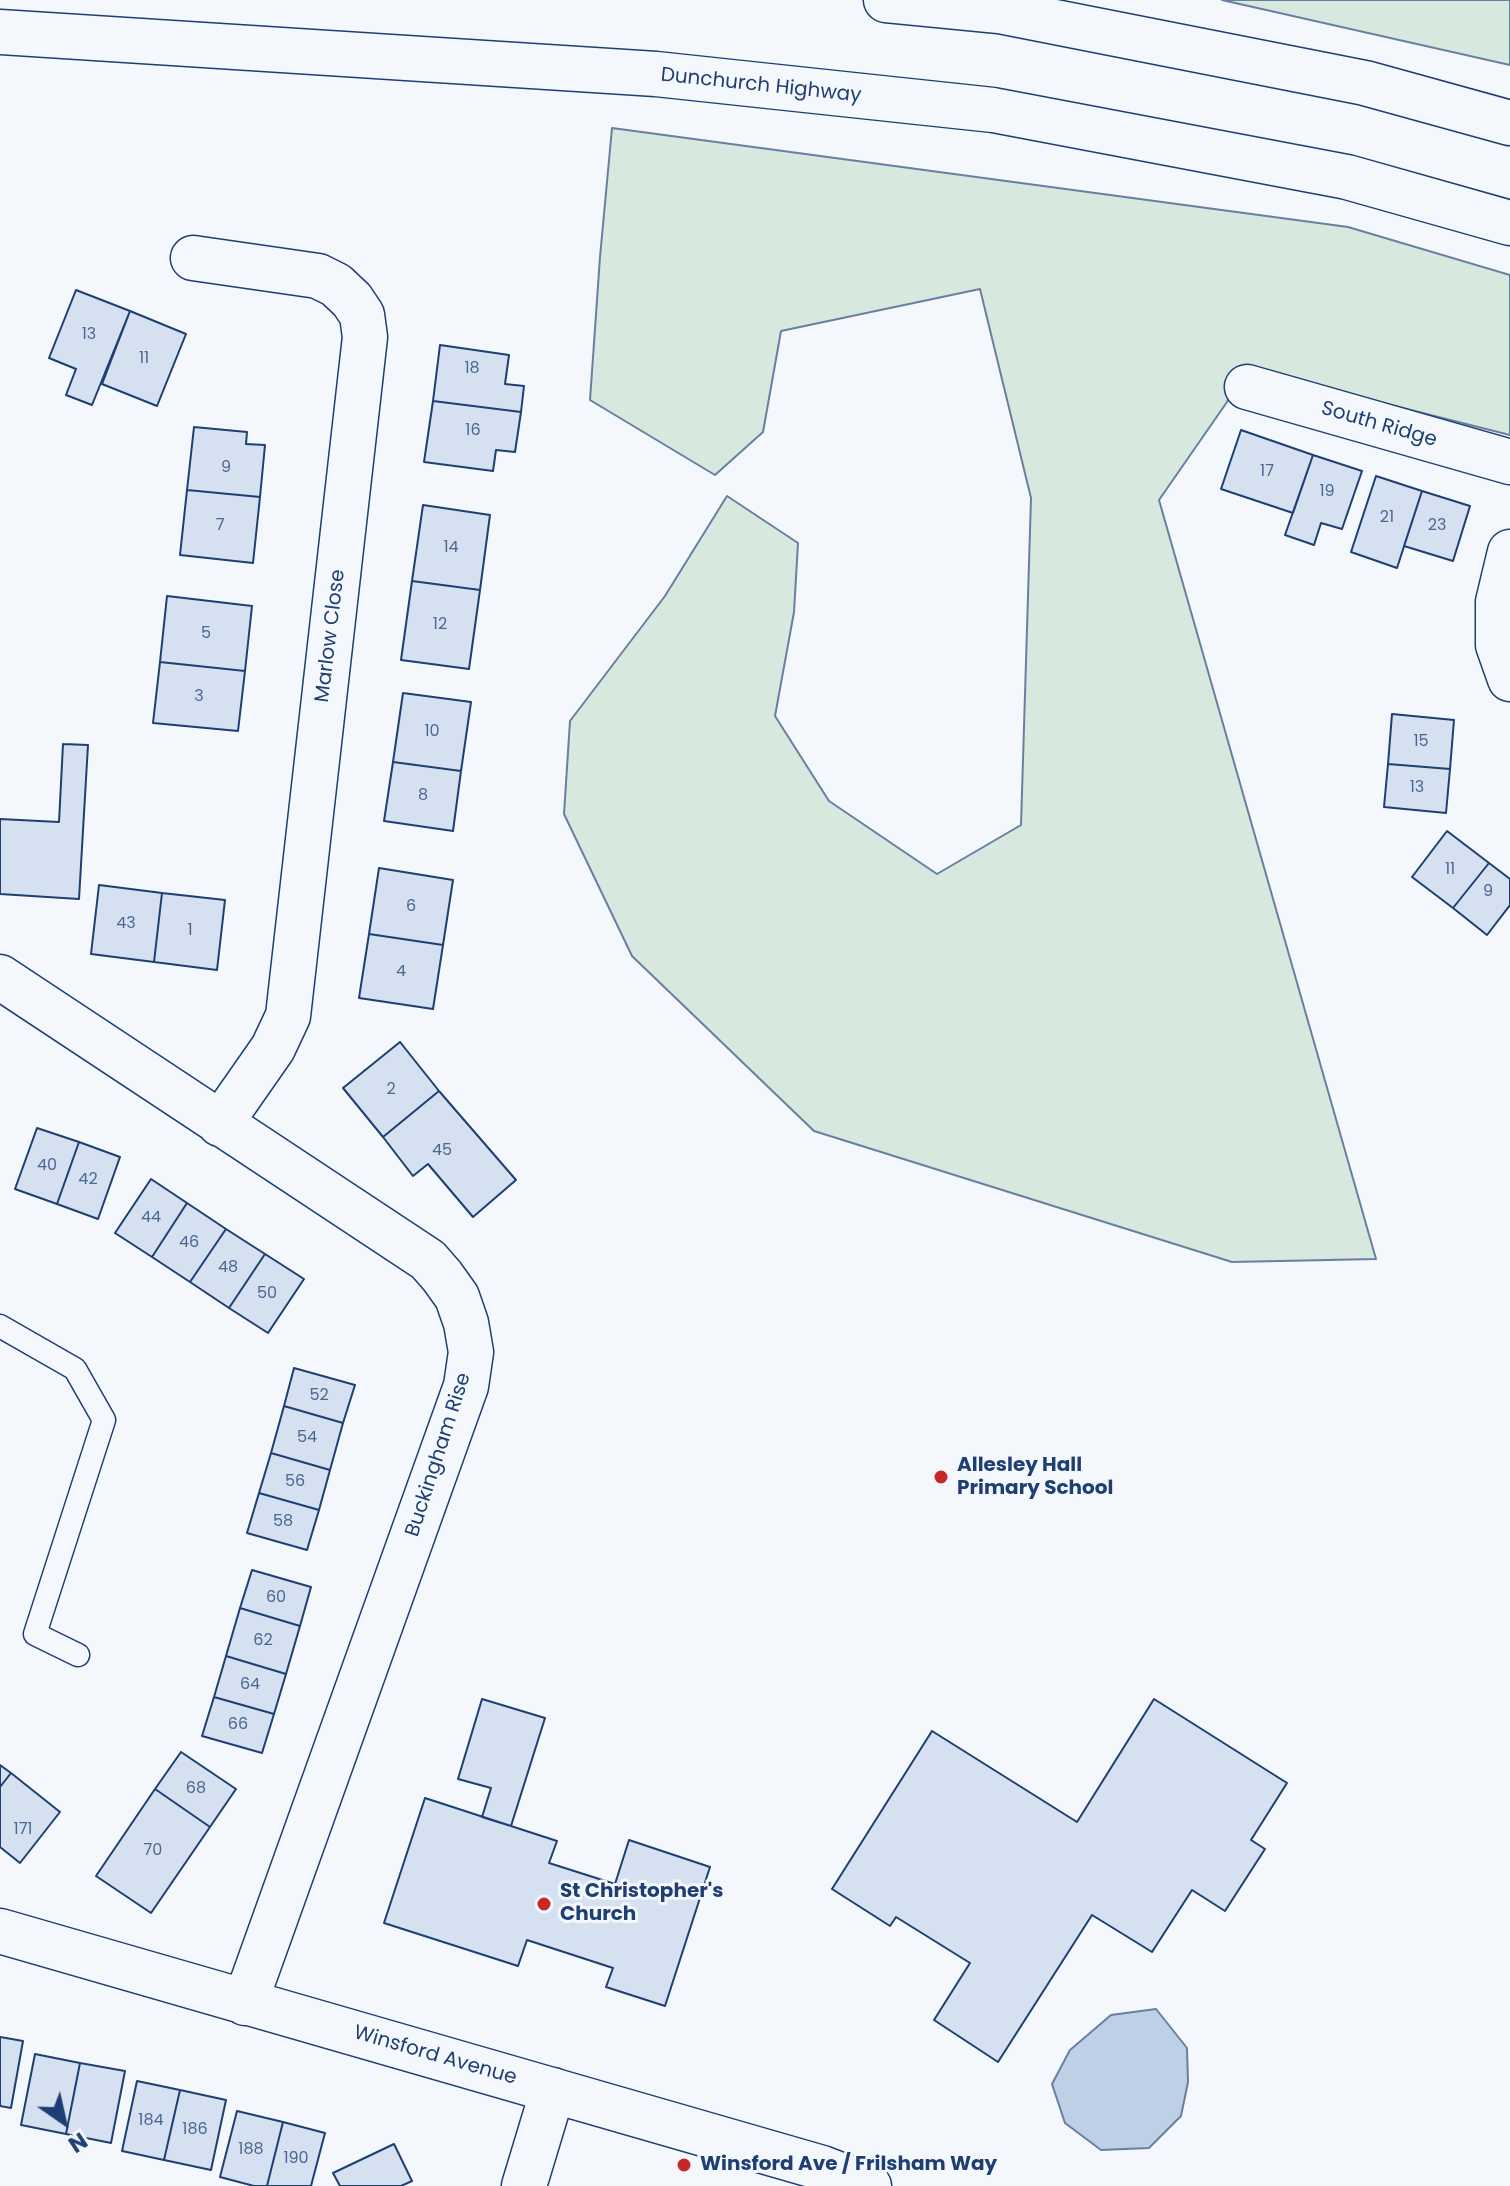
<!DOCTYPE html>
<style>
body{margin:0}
#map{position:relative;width:1510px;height:2186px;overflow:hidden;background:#f4f7fb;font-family:Poppins,sans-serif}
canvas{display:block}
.north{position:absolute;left:24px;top:2082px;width:80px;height:80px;-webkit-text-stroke:6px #f4f7fb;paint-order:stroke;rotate:146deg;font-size:22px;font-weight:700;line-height:32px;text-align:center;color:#1d3f73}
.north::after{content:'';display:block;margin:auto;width:28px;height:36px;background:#1d3f73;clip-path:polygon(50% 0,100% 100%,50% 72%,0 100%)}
</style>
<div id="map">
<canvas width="1510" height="2186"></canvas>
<div class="north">N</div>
</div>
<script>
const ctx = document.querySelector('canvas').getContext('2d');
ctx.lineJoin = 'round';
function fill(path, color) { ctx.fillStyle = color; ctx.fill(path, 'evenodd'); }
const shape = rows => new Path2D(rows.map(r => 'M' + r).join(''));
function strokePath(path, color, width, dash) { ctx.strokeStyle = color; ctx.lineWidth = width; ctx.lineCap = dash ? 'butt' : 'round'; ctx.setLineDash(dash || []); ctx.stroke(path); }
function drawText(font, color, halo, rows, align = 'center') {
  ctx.font = font + ' Poppins,sans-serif'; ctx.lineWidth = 6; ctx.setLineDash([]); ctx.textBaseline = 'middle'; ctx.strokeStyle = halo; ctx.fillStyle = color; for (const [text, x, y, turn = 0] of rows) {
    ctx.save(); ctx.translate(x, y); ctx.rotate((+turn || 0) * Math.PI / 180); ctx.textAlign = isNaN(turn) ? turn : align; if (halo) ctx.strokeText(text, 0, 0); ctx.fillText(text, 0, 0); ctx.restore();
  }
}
const green = shape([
 [1222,0,1510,0,1510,65,1222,0],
 [612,128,1348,227,1510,275,1510,435,1268,374,1238,379,1227,402,1159,500,1376,1259,1232,1262,814,1131,632,956,564,814,570,721,665,596,727,496,798,543,794,612,775,716,829,801,937,874,1021,825,1031,498,980,289,781,331,763,432,715,475,590,400,600,257,612,128]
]);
fill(green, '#d7e8df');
strokePath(green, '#687fa3', 2);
const water = shape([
 [1156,2009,1187,2048,1188,2082,1181,2116,1149,2148,1101,2150,1065,2123,1052,2084,1070,2050,1111,2015,1156,2009]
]);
fill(water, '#bed0e5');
strokePath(water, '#687fa3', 2);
const building = shape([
 [76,290,130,311,92,405,66,395,76,369,49,358,76,290],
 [130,311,186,334,157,406,102,384,130,311],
 [440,345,509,355,505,384,524,386,521,412,433,401,440,345],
 [433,401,521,412,515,452,496,450,493,471,424,462,433,401],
 [194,427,247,432,246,444,265,445,260,497,187,490,194,427],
 [1241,430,1313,455,1293,513,1221,489,1241,430],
 [1313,455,1362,471,1342,529,1321,523,1314,545,1285,535,1313,455],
 [1376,476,1422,491,1397,568,1351,552,1376,476],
 [187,490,260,497,253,563,180,555,187,490],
 [1422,491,1470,506,1453,561,1404,546,1422,491],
 [423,505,490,515,480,590,412,581,423,505],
 [412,581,480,590,469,669,401,660,412,581],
 [167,596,252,606,245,671,160,662,167,596],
 [160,662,245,671,238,731,153,723,160,662],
 [403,693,471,702,461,771,393,762,403,693],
 [1392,714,1454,720,1450,769,1388,764,1392,714],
 [63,744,88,745,79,899,0,894,0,819,59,822,63,744],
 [393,762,461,771,453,831,384,821,393,762],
 [1388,764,1450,769,1446,813,1384,807,1388,764],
 [1447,831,1489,863,1453,908,1412,877,1447,831],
 [1489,863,1510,879,1510,905,1487,935,1453,908,1489,863],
 [379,868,453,880,443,945,369,934,379,868],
 [99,885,162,893,154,962,91,954,99,885],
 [162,893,225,900,217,970,154,962,162,893],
 [369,934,443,945,433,1009,359,998,369,934],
 [400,1042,439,1091,383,1137,343,1088,400,1042],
 [439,1091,516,1180,473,1217,428,1164,413,1176,383,1137,439,1091],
 [37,1128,79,1142,57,1204,15,1189,37,1128],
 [79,1142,120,1157,98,1219,57,1204,79,1142],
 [151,1179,187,1203,152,1257,115,1233,151,1179],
 [187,1203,226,1229,190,1282,152,1257,187,1203],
 [226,1229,265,1254,229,1308,190,1282,226,1229],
 [265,1254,304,1279,268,1333,229,1308,265,1254],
 [294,1368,355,1385,343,1423,284,1406,294,1368],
 [284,1406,343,1423,330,1470,271,1453,284,1406],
 [271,1453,330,1470,319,1510,259,1493,271,1453],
 [259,1493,319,1510,307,1550,247,1533,259,1493],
 [252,1570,311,1587,300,1626,240,1608,252,1570],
 [240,1608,300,1626,286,1674,226,1656,240,1608],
 [226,1656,286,1674,274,1714,214,1697,226,1656],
 [214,1697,274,1714,262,1753,202,1736,214,1697],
 [482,1699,545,1718,511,1826,482,1817,491,1788,458,1779,482,1699],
 [1154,1699,1287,1783,1251,1840,1265,1849,1225,1911,1192,1890,1152,1952,1092,1915,998,2062,934,2020,970,1963,896,1917,890,1926,832,1889,932,1731,1077,1822,1154,1699],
 [181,1752,236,1789,210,1827,155,1789,181,1752],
 [0,1765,11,1773,0,1787,0,1765],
 [11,1773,60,1812,20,1863,0,1847,0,1787,11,1773],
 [155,1789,210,1827,151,1913,96,1876,155,1789],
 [425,1798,557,1841,549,1863,615,1884,629,1840,710,1867,665,2006,606,1987,613,1968,527,1940,518,1966,384,1923,425,1798],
 [0,2037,23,2041,11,2108,0,2106,0,2037],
 [35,2054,80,2063,66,2134,21,2125,35,2054],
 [80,2063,125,2071,111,2143,66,2134,80,2063],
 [137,2081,180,2090,164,2160,122,2151,137,2081],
 [180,2090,226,2100,211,2170,164,2160,180,2090],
 [237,2111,283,2122,267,2186,254,2186,220,2177,237,2111],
 [283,2122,325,2133,311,2186,267,2186,283,2122],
 [394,2144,412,2181,401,2186,340,2186,333,2173,394,2144]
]);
fill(building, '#d5e0f0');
strokePath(building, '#1d3f73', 2);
const service = shape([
 [0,1326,75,1369,104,1420,35,1634,78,1655]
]);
const minor = shape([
 [193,258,318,276,336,285,352,300,362,315,365,337,288,1016,273,1048,220,1124],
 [1247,387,1510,462],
 [1510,552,1498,602,1498,645,1510,679],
 [0,977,428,1260,442,1276,457,1297,466,1323,471,1352,466,1386,245,2003],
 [0,1931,822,2168,869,2186],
 [524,2186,553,2090]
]);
const trunk = shape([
 [886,0,999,11,1365,83,1510,123],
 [0,32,656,74,993,110,1347,177,1510,223]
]);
strokePath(service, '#1d3f73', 25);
strokePath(minor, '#1d3f73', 47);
strokePath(trunk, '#1d3f73', 47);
strokePath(service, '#f4f7fb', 22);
strokePath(minor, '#f4f7fb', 44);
strokePath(trunk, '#f4f7fb', 44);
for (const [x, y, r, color] of [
 [941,1477,8,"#c62828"],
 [544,1904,8,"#c62828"],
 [684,2165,8,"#c62828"]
]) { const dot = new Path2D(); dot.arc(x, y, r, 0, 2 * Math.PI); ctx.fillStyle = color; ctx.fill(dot); strokePath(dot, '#f4f7fb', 3); }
drawText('16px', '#4b6792', null, [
 ["13",89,335],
 ["11",144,359],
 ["18",472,369],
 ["16",473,431],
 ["9",226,468],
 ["17",1267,472],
 ["19",1327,492],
 ["21",1387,518],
 ["7",220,526],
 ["23",1437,526],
 ["14",451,548],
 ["12",440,625],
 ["5",206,634],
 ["3",199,697],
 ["10",432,732],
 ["15",1421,742],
 ["13",1417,788],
 ["8",423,796],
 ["11",1450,870],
 ["9",1488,892],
 ["6",411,907],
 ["43",126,924],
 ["1",190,931],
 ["4",401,972],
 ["2",391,1090],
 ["45",442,1151],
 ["40",47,1166],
 ["42",88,1180],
 ["44",151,1218],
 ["46",189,1243],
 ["48",228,1268],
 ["50",267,1294],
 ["52",319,1396],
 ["54",307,1438],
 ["56",295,1482],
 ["58",283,1522],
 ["60",276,1598],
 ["62",263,1641],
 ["64",250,1685],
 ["66",238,1725],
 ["68",196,1789],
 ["171",23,1830],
 ["70",153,1851],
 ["184",151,2121],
 ["186",195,2130],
 ["188",251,2150],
 ["190",296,2159]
]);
drawText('20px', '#1d3f73', '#f4f7fb', [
 ["Dunchurch Highway",761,86,6],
 ["South Ridge",1379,425,16],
 ["Marlow Close",331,636,-83],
 ["Buckingham Rise",439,1455,-72],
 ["Winsford Avenue",435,2056,16]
]);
drawText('bold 20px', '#1d3f73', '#f4f7fb', [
 ["Allesley Hall",957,1466],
 ["Primary School",957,1489],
 ["St Christopher's",560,1892],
 ["Church",560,1915],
 ["Winsford Ave / Frilsham Way",700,2165]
], 'left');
</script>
